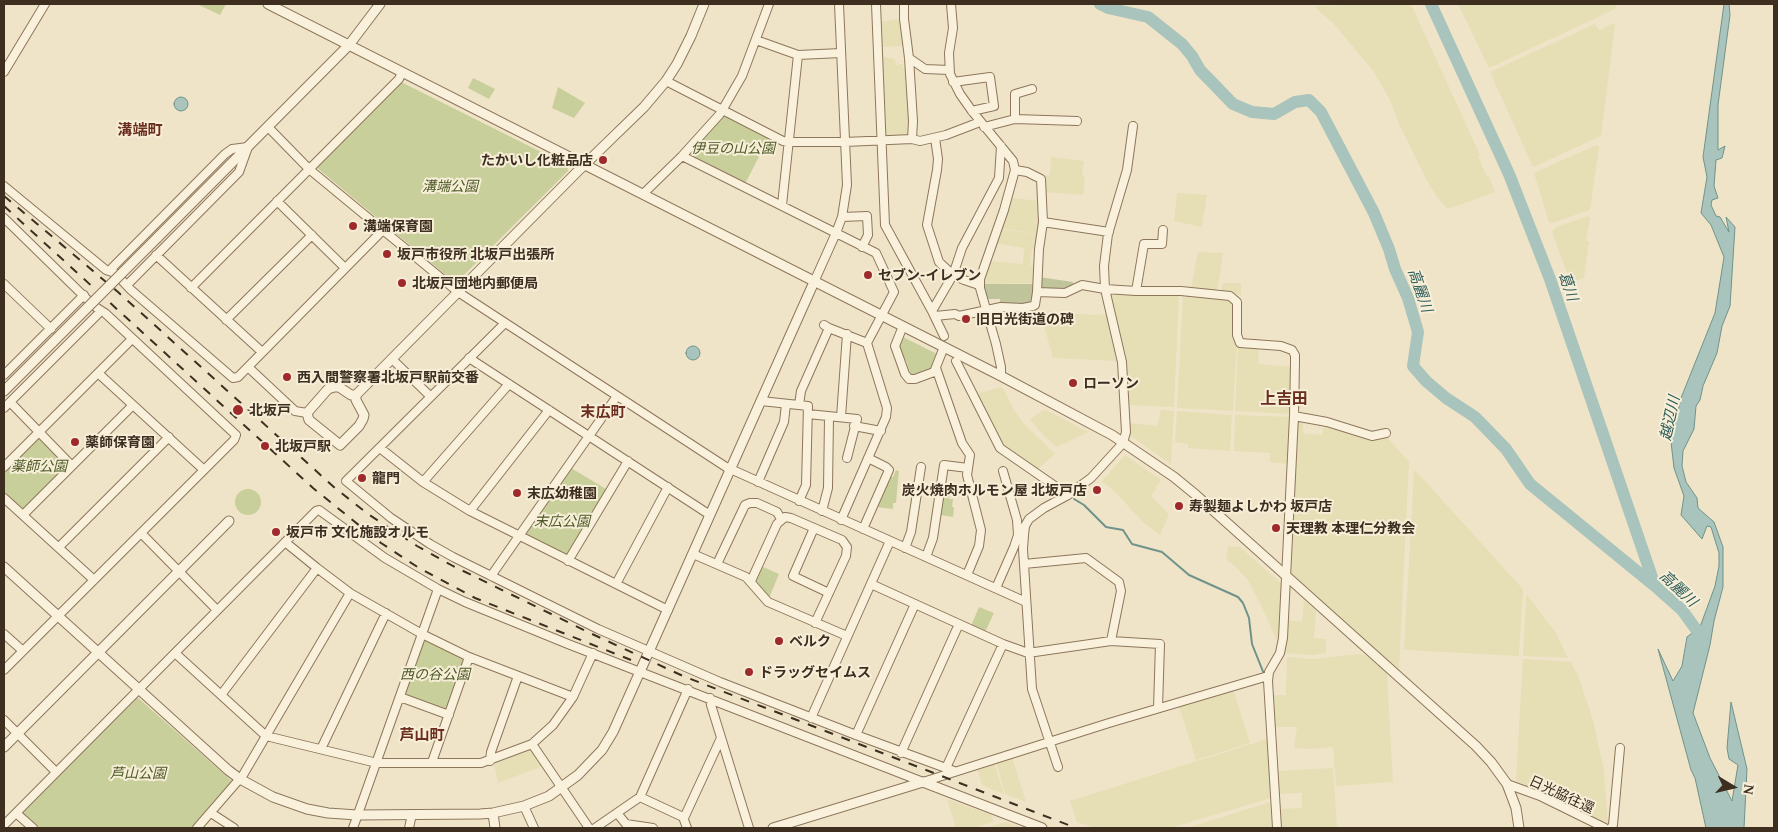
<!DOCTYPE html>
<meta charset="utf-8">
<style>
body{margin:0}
#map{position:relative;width:1778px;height:832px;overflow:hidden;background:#f0e4c8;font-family:Georgia,serif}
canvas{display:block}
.frame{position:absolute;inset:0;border:5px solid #3d2e20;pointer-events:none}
.north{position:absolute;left:1708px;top:762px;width:50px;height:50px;-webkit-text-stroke:4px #f7eed8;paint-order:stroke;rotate:99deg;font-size:14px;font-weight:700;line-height:20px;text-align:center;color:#3d2e20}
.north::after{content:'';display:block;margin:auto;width:18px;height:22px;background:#3d2e20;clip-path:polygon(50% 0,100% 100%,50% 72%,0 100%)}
</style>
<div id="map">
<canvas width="1778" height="832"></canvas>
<div class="frame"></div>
<div class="north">N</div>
</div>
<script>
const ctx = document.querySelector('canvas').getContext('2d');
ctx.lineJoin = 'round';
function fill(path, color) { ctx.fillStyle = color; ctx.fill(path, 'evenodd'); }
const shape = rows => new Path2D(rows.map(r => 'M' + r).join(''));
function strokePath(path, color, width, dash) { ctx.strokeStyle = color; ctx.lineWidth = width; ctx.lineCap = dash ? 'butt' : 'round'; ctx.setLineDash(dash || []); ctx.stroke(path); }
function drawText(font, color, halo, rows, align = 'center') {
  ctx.font = font + ' Georgia,"Noto Sans JP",serif'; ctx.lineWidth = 4; ctx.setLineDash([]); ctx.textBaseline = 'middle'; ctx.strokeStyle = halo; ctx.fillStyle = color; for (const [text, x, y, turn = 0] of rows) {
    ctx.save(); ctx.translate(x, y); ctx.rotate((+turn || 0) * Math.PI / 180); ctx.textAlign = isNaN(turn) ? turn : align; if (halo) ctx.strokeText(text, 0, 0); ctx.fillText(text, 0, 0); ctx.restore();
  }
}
fill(shape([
 [1372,4,1411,4,1480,155,1478,156,1487,177,1489,176,1495,192,1448,209,1437,197,1426,179,1399,124,1390,100,1374,72,1334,24,1316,8,1317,6],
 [1458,4,1616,4,1615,9,1489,68],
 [902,19,906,46,880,47,879,22],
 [1614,23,1615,25,1601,136,1533,167,1490,72,1595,24,1599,30],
 [880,56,895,59,896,65,903,64,903,68,907,68,911,117,910,137,885,138],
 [1596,145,1599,147,1590,210,1552,223,1549,222,1534,173],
 [1051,157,1084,161,1082,175,1085,178,1083,195,1044,192,1043,176,1050,175],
 [1177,193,1207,195,1202,227,1174,221],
 [1011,198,1041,201,1040,235,1001,228],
 [1588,216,1590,218,1586,241,1589,241,1584,278,1571,283,1552,232,1556,227],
 [1001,229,1039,235,1037,250,1032,249,1030,265,1036,266,1035,283,981,284,988,261,1023,264,1024,248,995,243],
 [1198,252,1223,253,1218,287,1214,291,1191,289],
 [1223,283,1241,283,1241,295,1223,292,1221,290],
 [1109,293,1179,294,1174,407,1128,405],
 [1183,294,1230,299,1234,303,1237,344,1233,411,1177,408],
 [1040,311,1094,315,1107,314,1118,361,1053,358],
 [1238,347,1259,348,1258,364,1292,367,1291,414,1235,411],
 [1001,387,1004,390,1014,410,1025,425,1055,454,1037,470,1003,446,976,394],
 [1043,410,1046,410,1088,432,1057,447,1044,436,1030,419],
 [1161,410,1174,411,1171,464,1129,435,1129,423,1157,426],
 [1177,411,1232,415,1230,451,1188,448,1188,444,1175,442],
 [1235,415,1291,417,1289,464,1270,462,1270,453,1234,451],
 [1297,420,1303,420,1303,433,1322,435,1324,425,1365,438,1371,439,1386,436,1409,462,1399,668,1397,669,1291,574,1289,571],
 [1125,455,1161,480,1151,496,1169,514,1160,535,1143,522,1116,493,1102,481],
 [1415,470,1521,587,1523,590,1519,656,1406,650,1404,649,1414,472],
 [1228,546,1240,547,1283,585,1281,638,1276,639,1261,605,1247,579,1234,565,1226,560],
 [1527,595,1556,633,1568,658,1523,656,1526,597],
 [1304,600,1316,611,1314,638,1326,639,1326,653,1314,655,1284,653,1286,620,1302,622],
 [1359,654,1367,656,1387,673,1393,782,1336,786,1333,747,1311,749,1294,748,1297,727,1274,727,1272,695,1286,695,1287,657,1313,659],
 [1523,659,1571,662,1579,678,1593,720,1604,771,1608,824,1606,824,1516,781],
 [1233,689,1250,743,1196,760,1179,706],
 [1267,739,1271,798,1170,828,1095,828,1077,822,1070,801],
 [530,750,532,750,543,766,498,783,494,763],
 [1012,757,1026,802,1005,794,996,762],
 [994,763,1004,794,982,785,977,768],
 [1333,768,1337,828,1280,828,1279,809,1302,808,1302,793,1278,794,1277,771],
 [947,799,992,815,993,822,973,828,956,828],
 [1270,802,1272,828,1187,828],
 [1006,822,1023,828,985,828]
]), '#e6deb5');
fill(shape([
 [197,4,226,4,220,15],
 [473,78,495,89,489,99,468,88],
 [401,82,567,165,568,171,457,282,453,281,316,167],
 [558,87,585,103,574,118,552,108],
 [725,115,769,137,745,184,690,156,689,153,721,116],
 [901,336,937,354,934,362,934,369,915,377,911,375,906,360,903,361,898,347],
 [37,438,41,438,67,464,67,467,24,509,20,510,4,494,4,471],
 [571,468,606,489,569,555,565,555,526,536,525,534],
 [896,470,899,471,896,503,893,503,893,509,875,507,889,477,893,477],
 '235 502a13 13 0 1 1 26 0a13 13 0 1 1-26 0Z',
 [943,491,950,492,949,499,953,499,952,507,954,507,953,517,940,515],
 [761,566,779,574,769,598,754,581],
 [979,607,994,613,985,632,971,626],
 [425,639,463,657,464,660,447,710,443,711,404,694,423,641],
 [136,696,233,782,192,828,38,828,22,814,21,811]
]), '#c9cf9b');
fill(shape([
 [1039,277,1073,282,1072,288,1067,290,1039,290],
 [981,284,1035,284,1032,303,1029,305,1000,305,1000,299,986,299]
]), '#bfc49a');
const water = shape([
 [1724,4,1729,4,1730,15,1718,105,1718,150,1725,146,1722,158,1716,160,1714,186,1718,198,1712,200,1711,205,1716,216,1720,217,1729,232,1726,217,1735,227,1730,306,1722,326,1717,353,1703,386,1700,400,1696,406,1694,429,1683,451,1682,466,1686,482,1697,498,1698,508,1714,522,1723,547,1723,587,1714,621,1710,645,1693,713,1710,758,1732,801,1738,765,1729,759,1727,748,1731,702,1747,769,1744,828,1706,828,1695,778,1691,770,1658,649,1673,681,1682,666,1687,637,1700,627,1715,586,1719,566,1719,553,1711,527,1707,526,1702,539,1681,515,1684,496,1674,468,1671,442,1681,398,1715,313,1724,257,1711,225,1701,213,1707,177,1703,157,1724,4],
 '174 104a7 7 0 1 1 14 0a7 7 0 1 1-14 0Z',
 '686 353a7 7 0 1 1 14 0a7 7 0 1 1-14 0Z'
]);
fill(water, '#a9c4bc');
strokePath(water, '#6f938a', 1);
strokePath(shape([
 [1074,499,1084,505,1106,527,1123,530,1132,544,1162,552,1189,575,1238,597,1243,603,1249,618,1252,644,1264,674]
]), '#6f938a', 2);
strokePath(shape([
 [1100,4,1108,8,1148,17,1182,44,1192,56,1200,70,1233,104,1252,112,1274,114,1295,102,1309,100,1321,112,1374,213,1389,249,1395,269,1408,298,1418,332,1413,366,1426,381,1446,398,1475,417,1506,449,1530,484,1655,586,1682,610,1703,639],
 [1431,4,1509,174,1550,279,1655,586]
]), '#a9c4bc', 12);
const minor = shape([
 [876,4,885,225,932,311],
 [904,4,904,19,909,58,913,121,912,139],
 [951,4,953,28,949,53,950,74,960,94,972,111,1013,161,1015,170,1004,210,980,279,980,288,996,344,1001,367,1001,376],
 [756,40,798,55,841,53],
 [909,58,925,69,949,70],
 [4,72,45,4],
 [666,81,783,141,789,142,845,142,912,139,920,141,946,135,980,122],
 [953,82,990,77,994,106,972,111],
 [1015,119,1077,121],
 [268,127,309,169,458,292,726,467,1026,602],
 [984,127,1015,119,1015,94,1032,89],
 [935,138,938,159,937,170,927,225,939,262,953,275,932,311,944,336],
 [682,156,876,253,894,292,867,343],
 [1015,170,1027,172,1041,179,1043,222],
 [4,186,106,270,115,273,131,290,233,378,238,377,383,230],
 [643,194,682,156,720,114,742,76,769,4],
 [277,201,345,268],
 [782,205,798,55],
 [842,217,867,216,868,235,862,247],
 [4,218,94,306,105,313,236,435,234,440,4,670],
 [156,255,262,352],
 [109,271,225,154,232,149,248,147,239,172,127,285],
 [814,282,836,233,842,217,847,185,839,4],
 [4,284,51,329],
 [979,285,964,280,953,275,962,248,999,178,1001,146],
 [191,288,399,79,402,72],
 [1136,291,1144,244,1162,244,1163,230],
 [1037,292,1039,249,1043,222,1109,232],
 [935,316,955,314,959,316,1001,307,1023,308,1033,306,1035,305,1037,292,1065,293,1082,285,1105,289,1136,291,1181,291,1230,296,1237,302,1237,335,1240,343,1281,346,1292,350,1295,355,1295,362,1294,416,1283,638,1280,653,1269,672,1268,681,1277,828],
 [226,320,312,235],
 [505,323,346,481,391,518,430,544,453,557,598,629,720,682,856,735,954,771],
 [824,325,829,328,867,343,887,408,886,417,841,520],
 [903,326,895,346,905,374,909,379,915,379,934,372,944,347],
 [469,358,710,515],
 [392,359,430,396],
 [956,361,1000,448,1068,495],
 [248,367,295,411,307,413],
 [936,368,962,443,970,455,967,475,981,530,979,546,967,575],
 [98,373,204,470],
 [4,375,84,295],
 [761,401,808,406,806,485,799,501],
 [10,402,72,466],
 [799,405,801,391,829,328],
 [4,408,101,311],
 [808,414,857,419,847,458],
 [1294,416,1327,422,1372,436,1386,433],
 [841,417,847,334],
 [854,426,881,431],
 [380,448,423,482,470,511,668,610],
 [4,467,132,339],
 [423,482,509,384],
 [758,482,784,422,786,404],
 [4,498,94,580],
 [470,511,549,410],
 [822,511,828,488,829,417],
 [23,515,133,405],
 [814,528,793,576,829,593],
 [863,529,889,470,886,467,868,458],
 [141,533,217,610],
 [285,542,317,568],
 [59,547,169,437],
 [905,548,911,532,921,467],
 [693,554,746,577,768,602,847,636],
 [926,557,933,538,944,465,968,468],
 [568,561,628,461],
 [717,564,745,505,750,503,757,503,777,512,781,519],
 [1024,564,1086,558,1119,582,1121,591,1111,641],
 [491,576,617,396],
 [751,581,777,524,785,517,791,518,842,540,847,547,846,556,815,623],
 [616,584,668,487],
 [871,584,1003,644,1028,653,1111,641,1160,644,1158,708],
 [996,588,1014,547,1018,535,1017,520,1003,471],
 [4,634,23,651],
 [175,653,266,736,377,763,481,763,532,744,553,725,573,697,593,653],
 [221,695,317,568,350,593,422,634,469,657,573,697],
 [400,697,449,715],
 [710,698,711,705,749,828],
 [811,718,890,541],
 [4,720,56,772],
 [856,735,915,604],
 [532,744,589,828],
 [321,749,386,613],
 [901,753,959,624],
 [490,761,491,752,518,676],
 [432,762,469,657],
 [1058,767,1032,689,1023,549,1024,535,1025,526,1029,519,1044,508,1068,495,1091,478,1123,443,1126,432,1122,362,1105,289,1104,266,1108,234,1127,170,1133,126],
 [946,768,1003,644],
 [1507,784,1540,796,1605,828],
 [640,797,683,817,687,828],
 [524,806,534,828],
 [16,813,33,828],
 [211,813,234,828],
 [617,813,626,824,653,828],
 [684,818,721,738],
 [4,825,316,511,319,510,385,558,438,589,465,602,568,644,923,782,1109,723,1268,676],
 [197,828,243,775,350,593],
 [353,828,438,589],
 [409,828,412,814],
 [595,828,640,797,688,689],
 [1611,828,1613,825,1620,748]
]);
const tertiary = shape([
 [268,4,1001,376,1112,435,1174,477,1196,495,1476,746,1491,762,1507,784,1516,808,1519,828],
 [157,238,349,45,380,4],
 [334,387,339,387,351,395,356,395,356,400,364,415,363,419,359,426,340,445,309,420,307,413,328,389,334,387],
 [4,391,53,342],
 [356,395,577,172,644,107,666,81,677,64,691,36,704,4],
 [4,567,228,770,240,779,273,797,307,809,328,813,357,815,480,814,493,813,524,806,549,796,578,775,602,750,613,732,814,282],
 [4,747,229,521],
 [493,813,495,828],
 [773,828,923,782,1042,828]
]);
strokePath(minor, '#8d765c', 10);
strokePath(tertiary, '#8d765c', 11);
strokePath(minor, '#faf1dc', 8);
strokePath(tertiary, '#faf1dc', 9);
strokePath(shape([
 [4,196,118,292,335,488,368,514,417,546,453,566,590,633,683,676,1076,828],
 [4,206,313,488,381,543,419,568,475,598,631,660]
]), '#3d2e20', 2, [9, 9]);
const tertiaryBridge = shape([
 [53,342,157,238]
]);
strokePath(tertiaryBridge, '#8d765c', 11, []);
strokePath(tertiaryBridge, '#faf1dc', 9);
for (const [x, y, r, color] of [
 [603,160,5,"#9e2a2b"],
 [353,226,5,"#9e2a2b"],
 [387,254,5,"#9e2a2b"],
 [868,275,5,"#9e2a2b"],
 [402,283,5,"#9e2a2b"],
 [966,319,5,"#9e2a2b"],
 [287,377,5,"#9e2a2b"],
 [1073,383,5,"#9e2a2b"],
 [238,410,6,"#9e2a2b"],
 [75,442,5,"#9e2a2b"],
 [265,446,5,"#9e2a2b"],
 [362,478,5,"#9e2a2b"],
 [1097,490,5,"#9e2a2b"],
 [517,493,5,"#9e2a2b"],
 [1179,506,5,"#9e2a2b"],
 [1276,528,5,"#9e2a2b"],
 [276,532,5,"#9e2a2b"],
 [779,641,5,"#9e2a2b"],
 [749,672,5,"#9e2a2b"]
]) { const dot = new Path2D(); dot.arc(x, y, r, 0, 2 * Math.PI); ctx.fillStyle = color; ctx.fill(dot); strokePath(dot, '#f7eed8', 2); }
drawText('italic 14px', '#4d5a26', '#f7eed8', [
 ["伊豆の山公園",733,148],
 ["溝端公園",450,186],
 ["薬師公園",39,466],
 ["末広公園",562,521],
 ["西の谷公園",435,674],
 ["芦山公園",138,773]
]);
drawText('bold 14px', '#3d2e20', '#f7eed8', [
 ["たかいし化粧品店",593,160,"right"],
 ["溝端保育園",363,226],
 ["坂戸市役所 北坂戸出張所",397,254],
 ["セブン-イレブン",878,275],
 ["北坂戸団地内郵便局",412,283],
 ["旧日光街道の碑",976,319],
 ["西入間警察署北坂戸駅前交番",297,377],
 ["ローソン",1083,383],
 ["北坂戸",249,410],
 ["薬師保育園",85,442],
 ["北坂戸駅",275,446],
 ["龍門",372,478],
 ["炭火焼肉ホルモン屋 北坂戸店",1087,490,"right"],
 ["末広幼稚園",527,493],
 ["寿製麺よしかわ 坂戸店",1189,506],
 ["天理教 本理仁分教会",1286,528],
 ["坂戸市 文化施設オルモ",286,532],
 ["ベルク",789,641],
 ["ドラッグセイムス",759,672]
], 'left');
drawText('14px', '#3d2e20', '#f7eed8', [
 ["日光脇往還",1562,794,25]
]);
drawText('bold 15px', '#6b2e1e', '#f7eed8', [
 ["溝端町",140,129],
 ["末広町",603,411],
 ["芦山町",422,734]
]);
drawText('italic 15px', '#2f5d5a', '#f7eed8', [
 ["葛川",1569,286,71],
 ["高麗川",1421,290,71],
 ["越辺川",1669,418,-78],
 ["高麗川",1679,588,43]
]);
drawText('bold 16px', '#6b2e1e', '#f7eed8', [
 ["上吉田",1284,398]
]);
</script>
